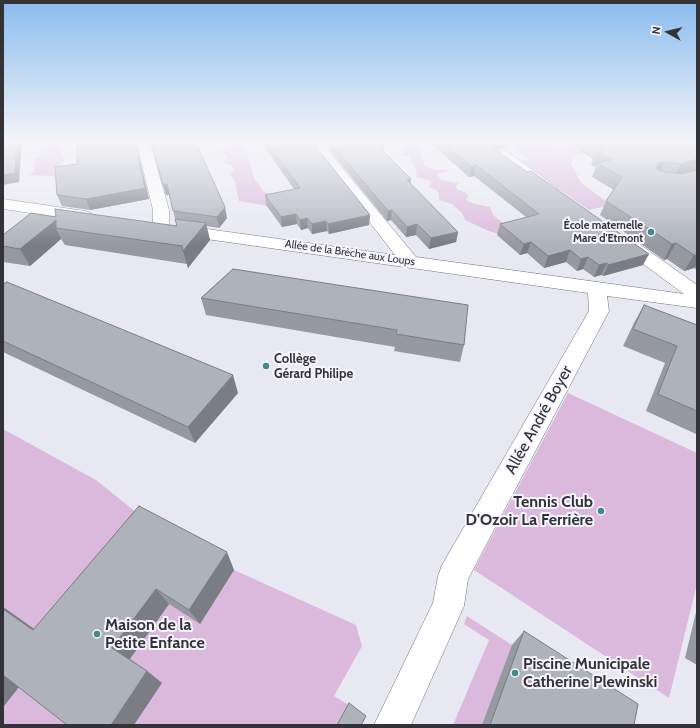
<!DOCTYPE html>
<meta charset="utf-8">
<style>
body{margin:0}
#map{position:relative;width:700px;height:728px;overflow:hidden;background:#e8e8f2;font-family:Cabin,sans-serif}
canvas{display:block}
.frame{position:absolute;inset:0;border:4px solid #333337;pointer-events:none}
.north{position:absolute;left:648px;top:12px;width:40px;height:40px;-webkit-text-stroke:3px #f6f5fe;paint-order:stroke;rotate:278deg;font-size:11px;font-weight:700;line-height:16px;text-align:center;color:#333337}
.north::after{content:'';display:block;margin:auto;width:14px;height:18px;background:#333337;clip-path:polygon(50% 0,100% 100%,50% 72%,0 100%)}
</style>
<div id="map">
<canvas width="700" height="728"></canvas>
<div class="frame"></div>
<div class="north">N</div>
</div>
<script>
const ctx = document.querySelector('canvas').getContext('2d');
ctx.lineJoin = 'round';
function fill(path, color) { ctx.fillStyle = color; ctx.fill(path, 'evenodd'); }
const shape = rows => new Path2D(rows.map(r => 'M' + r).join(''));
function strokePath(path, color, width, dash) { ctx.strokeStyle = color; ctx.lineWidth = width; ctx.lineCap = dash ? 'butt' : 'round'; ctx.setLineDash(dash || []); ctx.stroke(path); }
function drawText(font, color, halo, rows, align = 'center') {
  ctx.font = font + ' Cabin,sans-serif'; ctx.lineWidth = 4; ctx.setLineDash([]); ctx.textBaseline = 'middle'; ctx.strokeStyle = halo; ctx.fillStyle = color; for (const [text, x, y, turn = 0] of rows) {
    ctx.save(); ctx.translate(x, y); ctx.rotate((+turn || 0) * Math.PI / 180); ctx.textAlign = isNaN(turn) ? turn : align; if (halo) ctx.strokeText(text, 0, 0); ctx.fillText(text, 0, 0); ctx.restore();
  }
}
fill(shape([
 [38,143,61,143,70,145,61,148,61,152,65,159,59,165,64,168,61,181,52,176,30,175,35,170,34,166,36,162,31,160,39,157,41,150,39,147,32,146],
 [226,143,244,143,254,178,264,192,328,214,298,211,239,201,235,182,230,174,234,169,230,165,223,163,228,157,226,154,219,153,226,147],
 [400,143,421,143,421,154,425,166,435,170,447,169,448,171,437,174,441,180,458,183,456,186,457,189,466,193,468,196,466,200,475,204,490,207,493,215,502,222,515,225,511,238,489,231,465,220,462,213,452,204,439,200,439,195,437,190,429,187,431,184,430,181,417,177,416,169,409,157,406,156,400,156,407,148],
 [510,143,544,143,561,146,590,143,586,153,577,155,571,164,581,183,611,205,589,210,519,161,528,159,513,148],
 [568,393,697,453,697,584,669,698,474,570],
 [3,429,96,480,152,525,234,570,356,625,362,646,334,696,349,705,365,719,362,725,3,725],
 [467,616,617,713,636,725,453,725,489,640,464,624]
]), '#dbb9dc');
const minor = shape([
 [137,143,150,143,169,210,169,228,167,231,161,233,155,231,153,228,153,210,137,143],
 [320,143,330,143,331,146,329,152,416,257,684,294,616,244,614,240,616,236,622,235,628,236,697,285,697,308,607,296,609,311,468,579,464,606,411,725,374,725,433,603,438,576,442,565,589,311,588,293,178,235,172,233,170,230,172,227,178,225,395,255,315,152,320,143],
 [503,151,508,152,556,187,558,190,556,193,551,194,546,193,498,158,496,155,498,152,503,151],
 [3,199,85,211,91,213,93,216,91,219,85,221,3,209,3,199]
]);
strokePath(minor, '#71717a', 1);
fill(minor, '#fff');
fill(shape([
 [77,143,136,143,149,199,90,210,62,206,57,195,77,164],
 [151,143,227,218,219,228,206,226,210,240,188,268,187,264,65,245,61,239,30,266,3,262,3,235,56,217,177,226,169,195,166,195],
 [263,143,318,143,316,147,370,215,369,225,329,234,327,231,312,234,308,228,301,230,297,224,282,227,266,205,265,195,294,189,270,155],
 [330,143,384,143,384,152,411,184,458,232,456,242,429,249,416,235,406,237,391,220,387,221,331,152],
 [430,143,506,143,505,148,495,150,643,265,603,276,601,275,594,277,583,269,577,271,566,262,544,268,527,253,520,255,497,235,500,224,526,217,474,176,469,177],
 [568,143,697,143,697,270,694,268,684,271,667,259,664,260,600,215,606,201,614,190,592,177,596,167,591,165,593,159],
 [233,269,464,345,460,362,394,351,395,347,206,315,201,298],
 [3,284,238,393,195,443,3,352],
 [644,305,697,325,697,433,696,434,646,411,665,363,623,346,634,323],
 [139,506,234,570,200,624,169,604,130,659,147,671,162,683,19,687,3,707,3,607,34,629],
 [697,608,697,665,685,658],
 [524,631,634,725,482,725,512,645]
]), '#9699a1');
fill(shape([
 [17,143,22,143,19,182,3,185,3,175],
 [135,143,136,143,149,199,90,210,86,199],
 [313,143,318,143,314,153],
 [484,143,506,143,505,148,482,153],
 [384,144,384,153,377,145],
 [697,159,697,171,674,177,681,164],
 [665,162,658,176,656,168,659,163],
 [476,165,474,176,469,177,471,167],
 [411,179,410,188,407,180],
 [167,184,170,195,166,195,163,185],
 [225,207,227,218,219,228,217,217],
 [392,210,391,220,387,221,388,211],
 [296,214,297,224,282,227,281,217],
 [370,215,369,225,329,234,328,224],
 [307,218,308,228,301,230,300,220],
 [56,220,56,228,61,239,30,266,20,249],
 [326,221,327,231,312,234,312,224],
 [206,223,210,240,188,268,183,251],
 [417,224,416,235,406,237,407,227],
 [458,232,456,242,429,249,431,238],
 [531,242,527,253,520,255,524,244],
 [676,243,667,259,664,260,672,244],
 [570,250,566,262,544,268,548,256],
 [649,254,643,265,603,276,608,265],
 [694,255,697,255,697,264,694,268,684,271],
 [588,257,583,269,577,271,581,259],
 [607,263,601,275,594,277,599,265],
 [233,375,238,393,195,443,188,427],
 [227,552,234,570,200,624,189,610],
 [156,589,169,604,129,660,112,648],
 [3,607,54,643,33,630,3,609],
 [147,671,162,683,134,725,111,725],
 [3,674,23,682,3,707]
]), '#7a7d83');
const building = shape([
 [3,143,17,143,15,173,3,175,3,143],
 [77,143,135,143,145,188,86,199,57,195,55,167,77,164,77,143],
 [151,143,196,143,225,207,217,217,173,211,167,184,163,185,151,143],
 [267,143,313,143,370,215,328,224,326,221,312,224,307,218,300,220,296,214,281,217,265,195,300,188,267,143],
 [331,143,384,143,384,144,377,145,411,179,407,180,458,232,431,238,417,224,407,227,392,210,388,211,331,143],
 [443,143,486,143,527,172,531,171,649,254,608,265,607,263,599,265,588,257,581,259,570,250,548,256,531,242,524,244,500,224,539,214,476,165,471,167,443,143],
 [595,143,697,143,697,159,681,164,665,162,659,163,656,168,659,171,682,174,697,170,697,255,694,255,676,243,672,244,606,201,622,177,597,163,612,160,596,151,605,149,595,143],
 [55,209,177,226,175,219,206,223,183,251,182,246,56,228,56,220,20,249,3,246,3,235,31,213,56,217,55,209],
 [233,269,468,305,464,345,396,334,397,330,201,298,233,269],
 [7,282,233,375,188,427,3,341,3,284,7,282],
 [644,305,697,325,697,411,658,394,677,346,633,329,644,305],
 [139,506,227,552,189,610,156,589,112,648,147,671,111,725,67,725,3,675,3,609,33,630,139,506],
 [524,631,638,704,634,725,490,725,524,631],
 [349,703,366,716,361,725,337,725,349,703]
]);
fill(building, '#aeb2bb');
strokePath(building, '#7a7d83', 1);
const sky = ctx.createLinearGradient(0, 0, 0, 245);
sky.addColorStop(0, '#89bbed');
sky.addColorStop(0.58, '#f5f5f9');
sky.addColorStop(1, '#f5f5f900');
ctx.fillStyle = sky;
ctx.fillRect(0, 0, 700, 245);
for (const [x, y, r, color] of [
 [651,232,4,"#428a8a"],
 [266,366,4,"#428a8a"],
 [601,511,4,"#428a8a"],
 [97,634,4,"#428a8a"],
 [515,673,4,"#428a8a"]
]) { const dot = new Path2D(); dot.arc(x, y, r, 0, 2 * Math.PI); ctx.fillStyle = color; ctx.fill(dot); strokePath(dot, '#f6f5fe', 1.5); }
drawText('bold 11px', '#333337', '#f6f5fe', [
 ["École maternelle",643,226],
 ["Mare d'Etmont",643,239]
], 'right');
drawText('11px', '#333337', '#f6f5fe', [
 ["Allée de la Brèche aux Loups",350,253,8]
]);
drawText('bold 13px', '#333337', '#f6f5fe', [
 ["Collège",274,359],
 ["Gérard Philipe",274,374]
], 'left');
drawText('16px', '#333337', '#f6f5fe', [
 ["Allée André Boyer",539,420,-61]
]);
drawText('bold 16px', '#333337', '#f6f5fe', [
 ["Tennis Club",593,502,"right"],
 ["D'Ozoir La Ferrière",593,520,"right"],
 ["Maison de la",105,625],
 ["Petite Enfance",105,643],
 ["Piscine Municipale",523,664],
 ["Catherine Plewinski",523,682]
], 'left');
</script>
